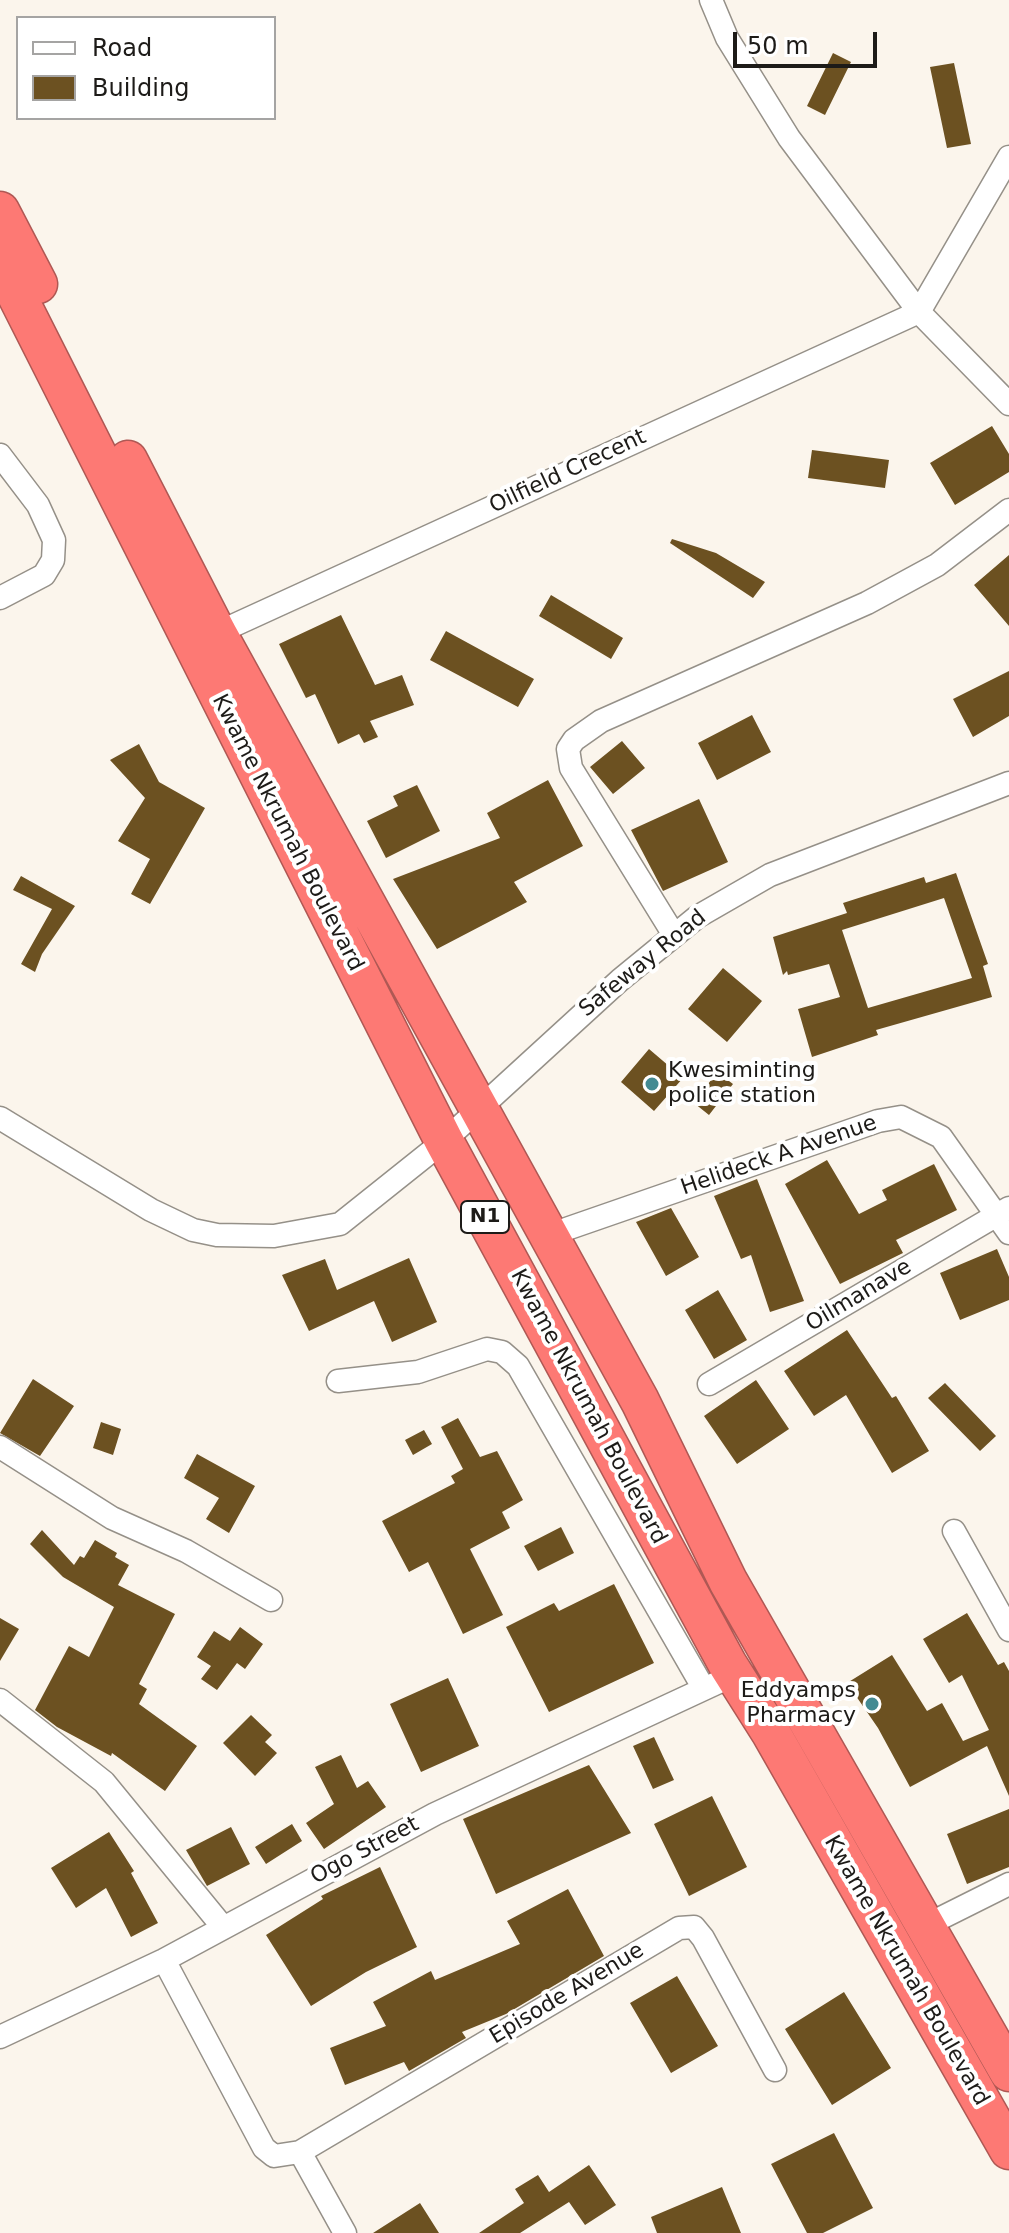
<!DOCTYPE html>
<style>
body{margin:0}
#map{position:relative;width:1009px;height:2233px;overflow:hidden;background:#fbf5ec;font-family:"DejaVu Sans",sans-serif}
canvas{display:block}
.legend{position:absolute;left:16px;top:16px;width:260px;height:104px;box-sizing:border-box;background:#fff;border:2px solid #a5a4a3;margin:0;padding:10px 14px;list-style:none;font-size:24px;color:#1d1b18}
.legend li{display:flex;align-items:center;gap:16px;height:40px}
.legend b{width:40px;border:2px solid #a5a4a3}
.scale{position:absolute;left:733px;top:32px;width:144px;height:36px;box-sizing:border-box;border:4px solid #1d1b18;border-top:0;padding-left:10px;font-size:24px;line-height:28px;white-space:nowrap;color:#1d1b18;-webkit-text-stroke:6px #fff;paint-order:stroke}
</style>
<div id="map">
<canvas width="1009" height="2233"></canvas>
<ul class="legend">
<li><b style="height:10px;background:#fff"></b>Road</li>
<li><b style="height:22px;background:#6c5121"></b>Building</li>
</ul>
<div class="scale">50 m</div>
</div>
<script>
const ctx = document.querySelector('canvas').getContext('2d');
ctx.lineJoin = 'round';
function fill(path, color) { ctx.fillStyle = color; ctx.fill(path, 'evenodd'); }
const shape = rows => new Path2D(rows.map(r => 'M' + r).join(''));
function strokePath(path, color, width, dash) { ctx.strokeStyle = color; ctx.lineWidth = width; ctx.lineCap = dash ? 'butt' : 'round'; ctx.setLineDash(dash || []); ctx.stroke(path); }
function drawText(font, color, halo, rows, align = 'center') {
  ctx.font = font + ' "DejaVu Sans",sans-serif'; ctx.lineWidth = 8; ctx.setLineDash([]); ctx.textBaseline = 'middle'; ctx.strokeStyle = halo; ctx.fillStyle = color; for (const [text, x, y, turn = 0] of rows) {
    ctx.save(); ctx.translate(x, y); ctx.rotate((+turn || 0) * Math.PI / 180); ctx.textAlign = isNaN(turn) ? turn : align; if (halo) ctx.strokeText(text, 0, 0); ctx.fillText(text, 0, 0); ctx.restore();
  }
}
fill(shape([
 [833,53,851,62,825,115,807,106],
 [954,63,971,144,947,148,930,67],
 [992,426,1009,454,1009,472,955,505,930,463],
 [812,450,889,460,885,488,808,478],
 [672,539,716,553,765,582,753,598,670,543],
 [1009,555,1009,626,974,585],
 [551,595,623,638,611,659,539,616],
 [341,615,375,685,402,675,414,705,370,721,378,737,364,743,359,734,338,744,315,694,306,698,279,644],
 [446,631,534,679,518,707,430,660],
 [1009,671,1009,716,973,737,953,699],
 [752,715,771,752,717,780,698,743],
 [622,741,645,768,613,794,590,767],
 [139,744,159,782,205,808,150,904,131,894,150,859,118,841,145,798,110,760],
 [548,780,583,846,514,882,527,902,437,949,393,879,500,838,487,813],
 [417,785,440,831,386,858,367,821,398,806,393,796],
 [699,799,728,862,663,891,631,830],
 [956,873,988,964,983,966,992,997,876,1030,878,1035,812,1057,798,1009,840,997,829,964,788,975,787,971,783,975,773,937,847,913,843,903,924,877,926,883],
 [944,898,972,978,868,1008,842,930],
 [21,876,75,906,42,954,35,972,21,964,52,909,13,890],
 [723,968,762,1001,727,1042,688,1009],
 [649,1049,683,1078,654,1111,621,1082],
 [717,1072,733,1084,709,1115,694,1103],
 [827,1160,859,1214,887,1200,882,1190,934,1164,957,1210,896,1240,903,1253,840,1284,785,1184],
 [757,1179,804,1301,770,1312,751,1255,741,1259,714,1196],
 [671,1208,699,1257,666,1276,636,1222],
 [997,1249,1009,1277,1009,1300,960,1320,940,1273],
 [409,1258,437,1322,392,1342,374,1301,309,1331,282,1275,325,1259,337,1290],
 [718,1290,747,1340,714,1359,685,1310],
 [847,1330,892,1398,896,1396,929,1451,892,1473,846,1395,814,1416,784,1371],
 [33,1379,74,1406,40,1456,0,1433],
 [756,1380,789,1429,737,1464,704,1416],
 [945,1383,996,1436,980,1451,928,1398],
 [458,1418,480,1457,497,1451,523,1500,502,1512,510,1528,470,1549,503,1615,463,1634,428,1562,409,1572,382,1521,455,1483,451,1476,463,1469,441,1427],
 [101,1422,121,1429,113,1455,93,1448],
 [424,1430,432,1444,413,1455,405,1440],
 [197,1454,255,1486,229,1533,206,1519,219,1498,184,1478],
 [561,1527,574,1553,538,1571,524,1546],
 [42,1530,74,1565,80,1556,84,1558,95,1540,117,1553,115,1557,129,1565,118,1585,175,1614,139,1684,147,1689,139,1704,197,1746,165,1791,112,1753,111,1756,57,1727,35,1710,69,1646,89,1657,114,1607,63,1577,30,1544],
 [614,1584,654,1663,549,1712,506,1627,554,1603,559,1611],
 [967,1613,998,1665,1004,1662,1009,1671,1009,1796,987,1746,910,1787,878,1728,847,1683,892,1655,927,1711,942,1703,963,1741,989,1730,962,1675,949,1683,923,1639],
 [0,1618,19,1629,0,1661],
 [240,1627,263,1644,245,1669,237,1663,217,1690,201,1679,211,1666,197,1657,214,1631,230,1641],
 [448,1678,479,1746,421,1772,390,1704],
 [251,1715,272,1735,265,1742,277,1753,255,1776,223,1743],
 [654,1737,674,1780,653,1789,633,1746],
 [341,1755,357,1788,368,1781,386,1807,324,1849,306,1823,334,1804,315,1767],
 [589,1765,631,1833,496,1894,463,1819],
 [712,1796,747,1867,689,1896,654,1824],
 [1009,1809,1009,1867,967,1884,947,1834],
 [292,1824,302,1841,266,1864,255,1847],
 [231,1827,250,1864,207,1886,186,1850],
 [109,1832,134,1871,131,1873,158,1923,131,1937,106,1888,76,1908,51,1868],
 [380,1867,417,1947,366,1972,311,2006,266,1935,323,1899,321,1896],
 [568,1889,604,1956,506,2014,462,2032,466,2038,409,2071,404,2062,345,2085,330,2048,386,2026,373,2002,431,1971,435,1980,520,1944,507,1921],
 [677,1976,718,2046,671,2073,630,2003],
 [844,1992,891,2068,832,2105,785,2029],
 [834,2133,873,2208,823,2233,807,2233,771,2164],
 [589,2165,616,2205,585,2225,569,2202,520,2233,479,2233,524,2203,515,2189,538,2175,549,2192],
 [722,2187,741,2233,657,2233,651,2217],
 [420,2203,439,2233,373,2233]
]), '#6c5121');
const street = shape([
 [711,0,727,38,789,138,919,312,1009,404],
 [919,312,1009,157],
 [0,455,38,505,54,540,53,560,44,575,0,598],
 [217,633,919,312],
 [674,935,571,768,568,749,574,740,601,721,867,603,937,565,1009,510],
 [0,1118,151,1210,193,1230,217,1235,274,1236,340,1224,444,1141,620,980,697,917,770,875,1009,783],
 [549,1235,878,1121,901,1117,941,1137,1009,1233],
 [338,1381,418,1372,487,1349,502,1352,518,1366,704,1689],
 [709,1384,1009,1208],
 [0,1447,112,1518,186,1551,271,1600],
 [954,1531,1009,1630],
 [0,1700,104,1782,222,1926],
 [925,1926,1009,1884],
 [164,1960,264,2148,274,2156,300,2152,679,1928,694,1927,703,1938,775,2070],
 [0,2037,164,1960,435,1814,734,1675],
 [300,2152,345,2233]
]);
const highway = shape([
 [0,211,38,284],
 [0,262,444,1141,728,1665,771,1733,1009,2150],
 [128,460,217,633,640,1401,728,1581,1009,2072]
]);
strokePath(street, '#959088', 25);
strokePath(highway, '#af5854', 41);
strokePath(street, '#fff', 22);
strokePath(highway, '#fd7974', 38);
for (const [x, y, r, color] of [
 [652,1084,8,"#438a92"],
 [872,1704,8,"#438a92"]
]) { const dot = new Path2D(); dot.arc(x, y, r, 0, 2 * Math.PI); ctx.fillStyle = color; ctx.fill(dot); strokePath(dot, '#fff', 3); }
for (const [x, y, w] of [
 [485,1217,48]
]) { const box = new Path2D(); box.roundRect(x - w / 2, y - 16, w, 32, 6); ctx.fillStyle = '#fff'; ctx.fill(box); strokePath(box, '#1d1b18', 2); }
drawText('bold 20px', '#1d1b18', null, [
 ["N1",485,1217]
]);
drawText('22px', '#1d1b18', '#fff', [
 ["Oilfield Crecent",568,472,-25],
 ["Kwame Nkrumah Boulevard",287,833,63],
 ["Safeway Road",643,964,-39],
 ["Helideck A Avenue",779,1156,-19],
 ["Oilmanave",859,1296,-31],
 ["Kwame Nkrumah Boulevard",588,1407,62],
 ["Ogo Street",365,1851,-28],
 ["Kwame Nkrumah Boulevard",906,1971,60],
 ["Episode Avenue",567,1994,-31]
]);
drawText('22px', '#1d1b18', '#fff', [
 ["Kwesiminting",668,1071],
 ["police station",668,1096],
 ["Eddyamps",856,1691,"right"],
 ["Pharmacy",856,1716,"right"]
], 'left');
</script>
